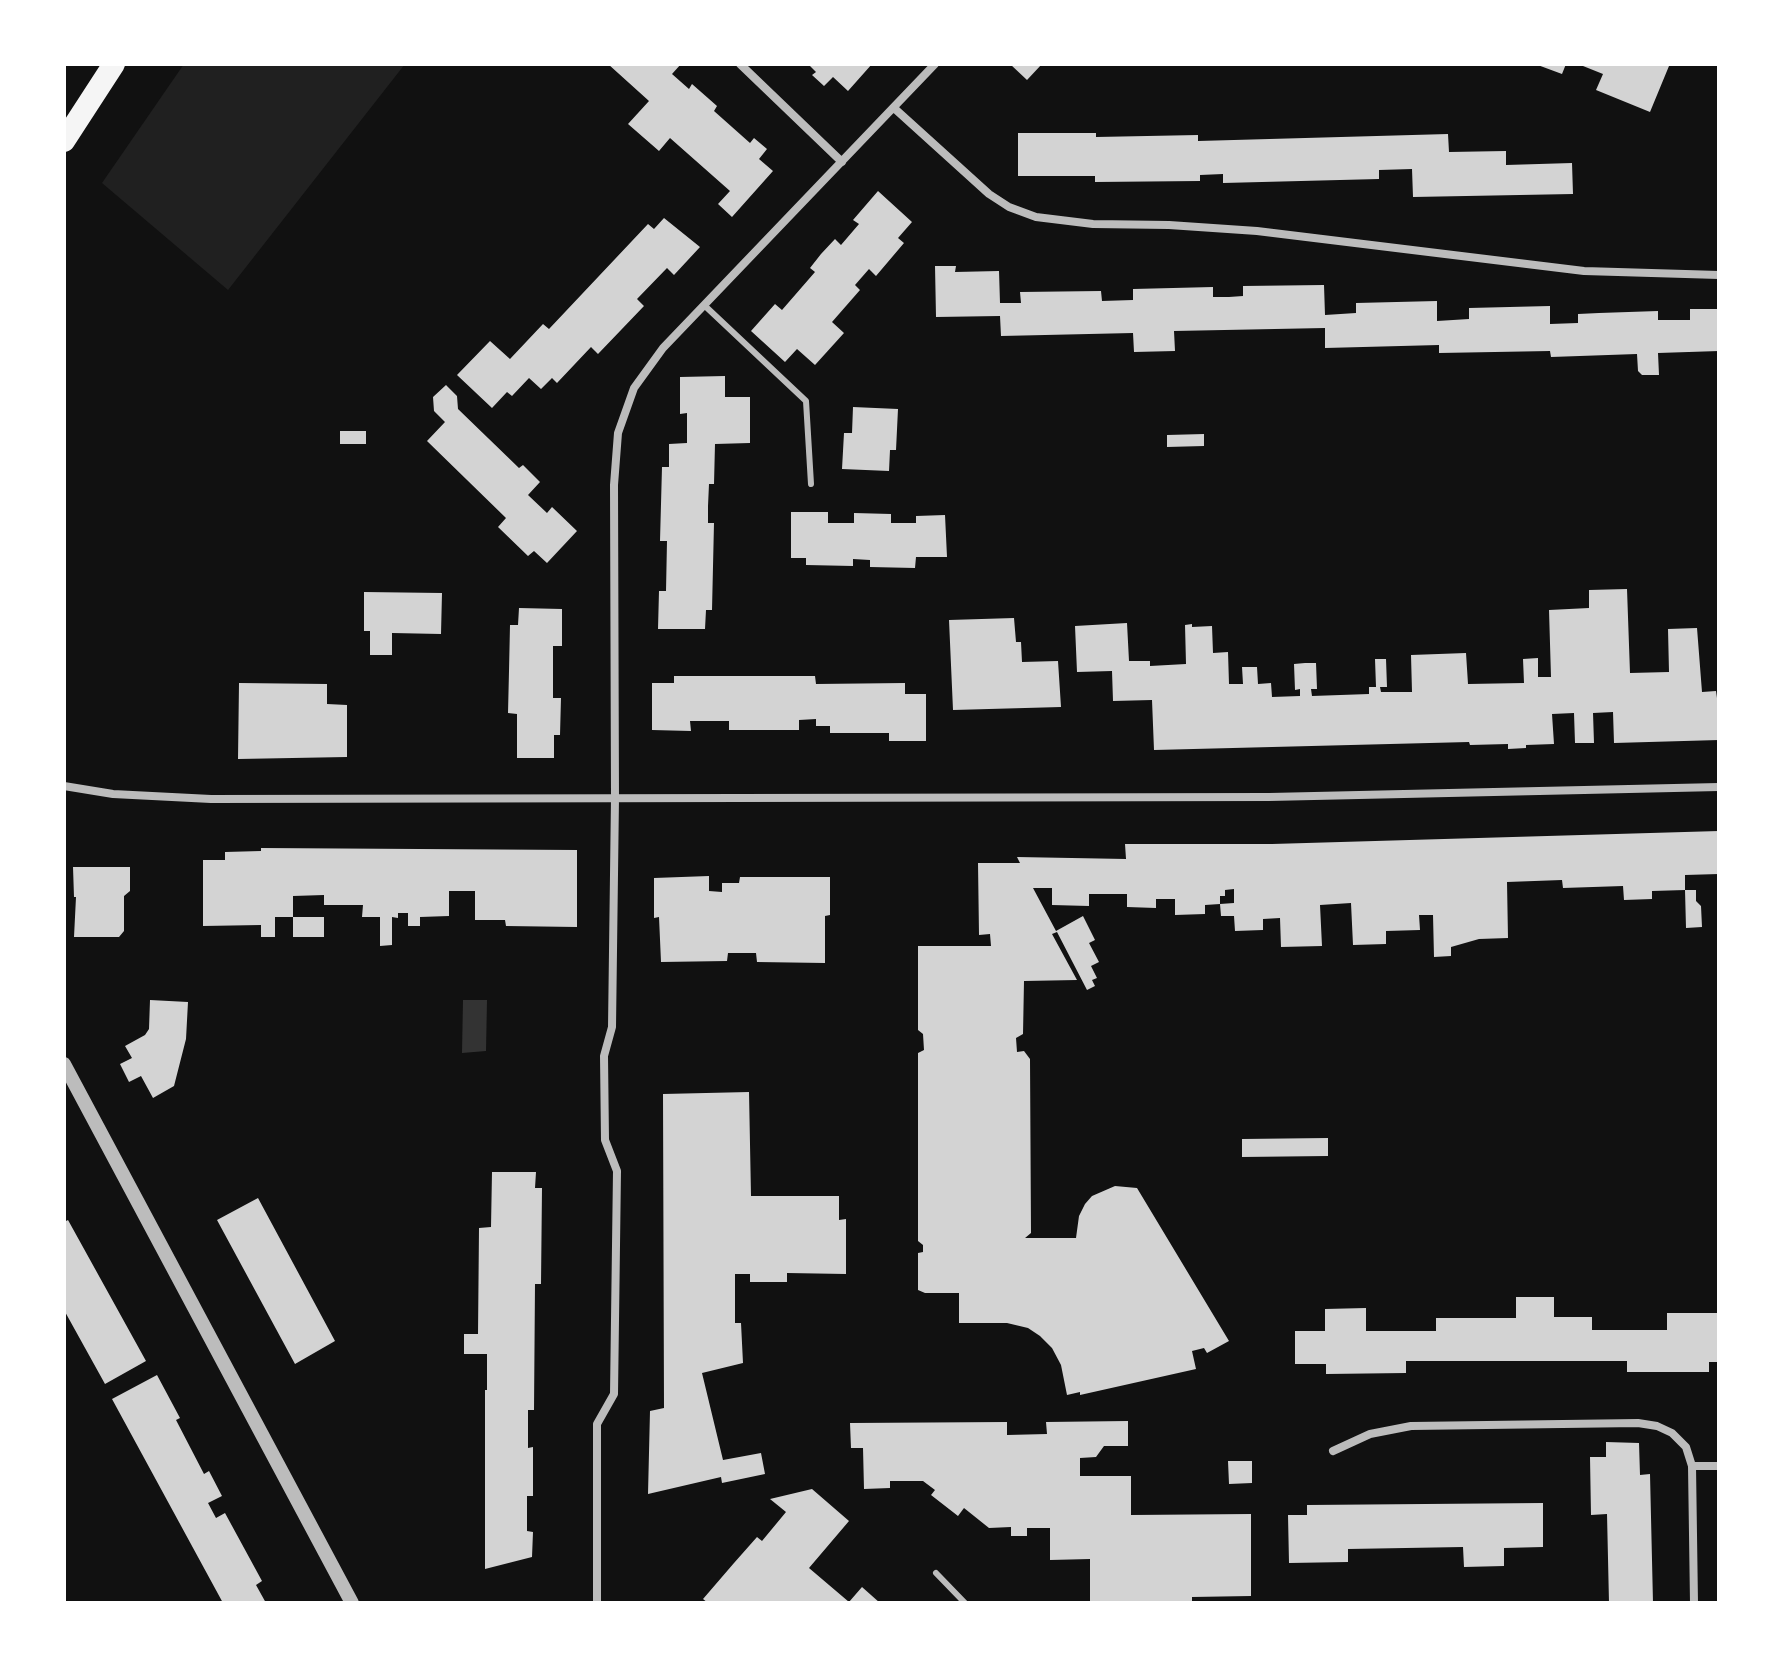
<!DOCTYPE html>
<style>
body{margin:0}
#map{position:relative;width:1783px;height:1667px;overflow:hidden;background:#111;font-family:"Work Sans",sans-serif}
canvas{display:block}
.frame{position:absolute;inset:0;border:66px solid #fff;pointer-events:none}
</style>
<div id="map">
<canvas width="1783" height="1667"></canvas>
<div class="frame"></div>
</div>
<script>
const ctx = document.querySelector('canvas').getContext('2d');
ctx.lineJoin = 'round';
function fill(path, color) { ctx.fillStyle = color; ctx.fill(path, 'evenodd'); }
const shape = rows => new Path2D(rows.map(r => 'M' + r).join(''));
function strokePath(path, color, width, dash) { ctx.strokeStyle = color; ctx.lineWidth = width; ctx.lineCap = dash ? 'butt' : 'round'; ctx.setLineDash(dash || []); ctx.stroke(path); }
fill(shape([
 [184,64,405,64,228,290,102,183]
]), '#202020');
fill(shape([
 [463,1000,487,1000,486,1051,462,1053]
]), '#333');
fill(shape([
 [608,64,681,64,672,74,689,89,692,84,717,106,714,111,750,143,754,138,767,149,759,159,773,171,732,217,718,204,730,191,670,138,659,151,628,124,649,101],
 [808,64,872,64,848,91,833,77,824,86,812,75,816,72],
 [1010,64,1042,64,1027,80],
 [1535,64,1566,64,1562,74],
 [1578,64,1665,64,1669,66,1650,112,1596,90,1603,74],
 [1018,133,1096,133,1096,137,1198,135,1198,141,1448,134,1449,152,1506,151,1506,165,1572,163,1573,194,1413,197,1412,169,1379,170,1379,179,1223,183,1223,174,1200,175,1200,181,1095,182,1095,176,1018,176],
 [878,191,912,222,898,238,904,243,876,276,869,269,855,285,860,290,832,322,844,333,815,365,797,349,785,362,751,331,775,304,782,310,815,272,810,268,821,254,835,239,841,245,859,224,853,220],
 [664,218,700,247,674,275,667,268,637,299,644,306,598,354,591,347,557,383,552,378,541,389,529,378,512,396,507,392,492,408,457,375,490,341,510,359,543,324,549,329,648,224,654,229],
 [935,266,956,266,955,272,999,271,1000,303,1021,303,1020,292,1101,291,1102,301,1133,300,1133,289,1213,287,1213,297,1229,297,1243,296,1243,286,1324,285,1325,315,1356,313,1356,303,1437,301,1437,321,1469,319,1469,308,1550,306,1550,324,1578,323,1578,314,1599,313,1658,311,1658,320,1690,320,1690,309,1719,309,1719,351,1658,353,1659,375,1642,375,1638,371,1637,354,1551,357,1550,351,1439,353,1439,345,1325,348,1325,328,1174,331,1175,351,1134,352,1133,333,1001,336,1000,316,936,317],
 [725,376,725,397,750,397,750,443,715,444,714,484,709,484,708,506,708,523,714,523,712,610,706,610,705,629,658,629,659,591,666,591,667,541,660,541,662,467,669,467,669,444,687,443,687,413,680,414,680,377],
 [446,385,457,396,458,409,519,468,523,465,540,482,528,495,547,513,552,507,577,531,547,563,534,551,528,556,498,527,506,518,427,441,445,422,434,411,433,397],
 [853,407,898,409,896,450,890,450,889,471,842,469,844,433,852,433],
 [340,431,366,431,366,444,340,444],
 [1204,434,1204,446,1167,447,1167,435],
 [791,512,828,512,828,523,854,523,854,513,891,514,891,523,916,523,916,516,945,515,947,557,916,557,915,568,870,567,870,560,853,559,853,566,806,565,806,558,791,558],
 [1627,589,1630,673,1669,672,1668,629,1697,628,1702,692,1716,691,1717,698,1719,697,1719,740,1614,743,1613,712,1593,713,1594,743,1575,743,1574,713,1552,714,1554,744,1526,745,1526,748,1508,749,1508,744,1470,745,1469,742,1154,750,1152,700,1113,701,1112,671,1077,672,1075,626,1127,623,1129,661,1150,661,1150,666,1186,664,1185,625,1192,624,1192,627,1212,626,1213,653,1228,652,1229,684,1243,684,1242,667,1257,667,1258,684,1271,683,1272,697,1300,696,1300,689,1295,690,1294,664,1305,663,1316,663,1317,689,1311,689,1312,696,1369,694,1369,687,1376,687,1375,659,1386,659,1387,687,1380,687,1381,692,1412,692,1411,655,1466,653,1468,684,1524,683,1523,659,1538,658,1538,677,1551,677,1549,610,1589,608,1589,590],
 [364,592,442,593,441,634,392,633,392,655,370,655,370,631,364,631],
 [519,608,562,609,562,646,553,646,553,698,561,698,560,735,554,735,554,758,517,758,517,714,508,713,509,671,510,625,518,625],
 [1014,618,1016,642,1021,642,1022,662,1058,661,1061,707,953,710,949,620],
 [674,676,815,676,816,684,905,683,905,694,926,694,926,741,889,741,889,733,830,733,830,726,816,726,816,719,799,720,799,730,729,730,729,721,690,721,691,731,652,730,652,683,674,683],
 [239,683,327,684,327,704,347,705,347,757,238,759],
 [1719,831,1719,874,1685,875,1685,890,1652,891,1652,899,1624,900,1623,886,1563,888,1562,880,1507,882,1508,938,1479,939,1451,947,1451,956,1434,957,1433,915,1419,915,1420,930,1386,931,1386,944,1353,945,1351,903,1320,905,1322,946,1281,947,1280,918,1263,919,1263,930,1235,931,1234,916,1221,916,1220,904,1205,905,1205,914,1175,915,1175,899,1156,899,1156,908,1127,907,1127,894,1089,894,1089,906,1052,905,1052,888,1033,888,1056,931,1083,916,1095,940,1089,943,1099,962,1091,966,1097,978,1092,980,1095,986,1087,990,1057,932,1052,934,1077,980,1024,981,1023,1034,1016,1038,1017,1052,1024,1051,1030,1059,1031,1233,1025,1238,1076,1238,1079,1216,1085,1204,1092,1196,1115,1186,1137,1188,1229,1341,1207,1353,1204,1348,1192,1351,1196,1369,1080,1395,1080,1392,1067,1395,1061,1365,1052,1348,1040,1336,1028,1328,1007,1323,959,1323,959,1293,925,1293,918,1290,918,1253,923,1252,923,1245,918,1241,918,1053,924,1050,923,1034,918,1030,918,946,991,946,990,934,979,935,978,863,1020,863,1017,857,1126,859,1125,844,1272,844],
 [1234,889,1234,903,1220,904,1220,896,1225,896,1225,890],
 [261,848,577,850,577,927,506,926,505,920,475,920,475,891,449,891,449,916,420,917,420,926,408,926,408,913,398,913,398,918,392,917,392,945,380,946,380,917,362,917,363,905,324,905,324,895,293,896,293,917,324,917,324,937,293,937,293,917,275,917,275,937,261,937,261,925,203,926,203,860,225,860,225,852,261,851],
 [73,867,130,867,130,891,124,896,124,931,119,937,74,937,76,897,74,897],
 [709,876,709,891,722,892,722,883,739,883,740,877,830,877,830,915,825,916,825,963,757,962,756,953,728,953,727,961,661,962,659,917,654,918,654,878],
 [1685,890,1696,890,1696,901,1701,906,1702,927,1686,928],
 [150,1000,188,1002,186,1039,174,1086,153,1098,141,1076,129,1082,120,1064,132,1058,125,1046,145,1035,149,1029],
 [749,1092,751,1196,839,1196,839,1220,846,1219,846,1274,787,1273,787,1282,750,1282,750,1274,735,1274,735,1323,741,1323,743,1363,702,1373,723,1460,761,1453,765,1474,722,1483,721,1477,648,1494,650,1411,664,1408,663,1094],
 [1328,1138,1328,1156,1242,1157,1242,1139],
 [492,1172,536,1172,535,1188,542,1188,541,1284,535,1284,534,1410,528,1410,528,1448,533,1447,533,1496,527,1496,527,1531,533,1532,532,1557,485,1569,485,1390,487,1390,487,1354,464,1354,464,1334,478,1334,479,1228,491,1227],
 [258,1198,335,1341,295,1364,217,1220],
 [68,1220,146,1361,105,1384,64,1310,64,1222],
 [1516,1297,1554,1297,1554,1317,1592,1317,1592,1330,1667,1330,1667,1313,1719,1313,1719,1362,1709,1362,1709,1372,1627,1372,1627,1361,1406,1361,1406,1373,1326,1374,1326,1364,1295,1364,1295,1331,1325,1331,1325,1309,1366,1308,1366,1331,1436,1331,1436,1318,1516,1318],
 [157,1375,180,1418,176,1420,204,1474,209,1471,222,1496,208,1503,216,1518,225,1513,262,1581,256,1585,266,1603,223,1603,112,1399],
 [1128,1421,1128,1446,1104,1446,1096,1457,1080,1458,1080,1476,1131,1476,1131,1515,1251,1514,1251,1596,1192,1597,1192,1603,1090,1603,1090,1559,1050,1560,1050,1528,1027,1528,1027,1536,1011,1536,1011,1527,989,1528,964,1508,958,1516,931,1495,935,1490,923,1481,890,1481,890,1488,864,1489,863,1448,851,1448,850,1423,1007,1422,1007,1435,1047,1434,1046,1422],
 [1606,1442,1639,1443,1640,1475,1650,1474,1653,1603,1609,1603,1607,1514,1591,1515,1590,1457,1606,1457],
 [1228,1461,1252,1461,1252,1483,1229,1484],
 [812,1489,849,1521,809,1568,849,1602,862,1587,880,1603,708,1603,703,1599,734,1563,757,1537,762,1541,786,1512,770,1499],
 [1543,1503,1543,1547,1504,1548,1504,1566,1464,1567,1463,1547,1348,1549,1348,1562,1289,1563,1288,1515,1307,1515,1307,1505]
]), '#d3d3d3');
strokePath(shape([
 [704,305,806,401,811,484],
 [936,1573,965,1603]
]), '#bcbcbc', 6);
strokePath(shape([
 [740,64,842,162],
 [894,108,989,194,1009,207,1036,217,1093,224,1169,225,1257,231,1584,271,1719,275],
 [64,786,113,794,211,799,1269,797,1719,787],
 [1333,1451,1370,1434,1411,1426,1638,1423,1657,1426,1672,1433,1686,1447,1692,1466,1694,1603],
 [1692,1466,1719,1466],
 [597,1603,597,1424,614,1394,617,1171,605,1140,604,1056,612,1027,615,798,614,485,618,433,634,388,663,348,935,64]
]), '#bcbcbc', 8);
strokePath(shape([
 [64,1064,352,1603]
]), '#bcbcbc', 14);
strokePath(shape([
 [64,141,114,64]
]), '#f5f5f5', 22);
</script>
